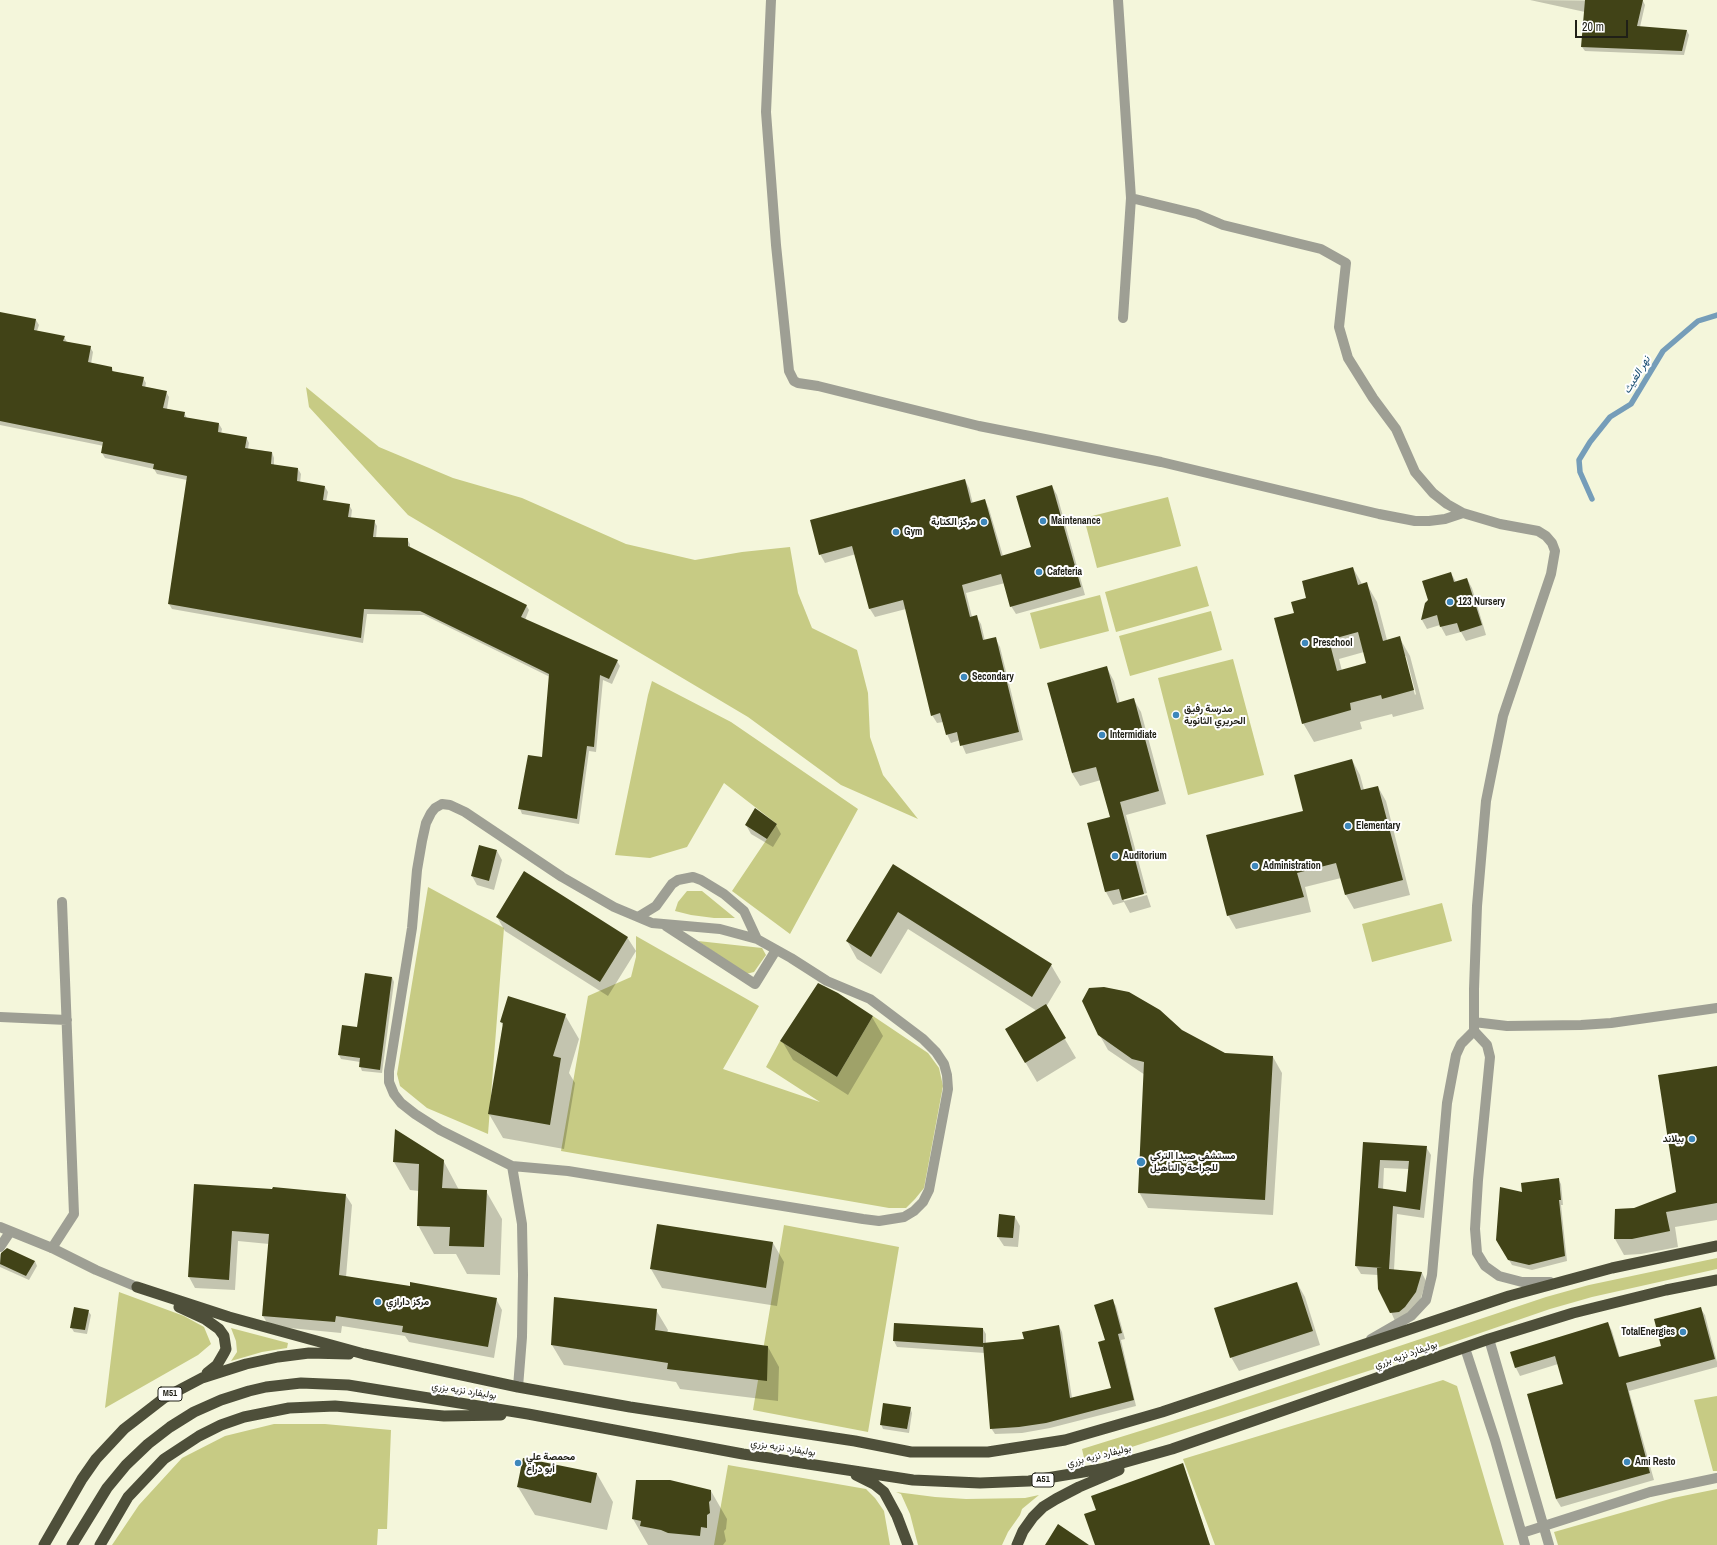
<!DOCTYPE html>
<meta charset="utf-8">
<style>
body{margin:0}
#map{position:relative;width:1717px;height:1545px;overflow:hidden;background:#f4f6db;font-family:"Archivo Narrow",sans-serif}
canvas{display:block}
.scale{position:absolute;left:1575px;top:20px;width:53px;height:18px;box-sizing:border-box;border:2px solid #202017;border-top:0;padding-left:5px;font-size:12px;line-height:14px;white-space:nowrap;color:#202017;-webkit-text-stroke:3px #fff;paint-order:stroke}
</style>
<div id="map">
<canvas width="1717" height="1545"></canvas>
<div class="scale">20 m</div>
</div>
<script>
const ctx = document.querySelector('canvas').getContext('2d');
ctx.lineJoin = 'round';
function fill(path, color) { ctx.fillStyle = color; ctx.fill(path, 'evenodd'); }
const shape = rows => new Path2D(rows.map(r => 'M' + r).join(''));
function strokePath(path, color, width, dash) { ctx.strokeStyle = color; ctx.lineWidth = width; ctx.lineCap = dash ? 'butt' : 'round'; ctx.setLineDash(dash || []); ctx.stroke(path); }
function drawText(font, color, halo, rows, align = 'center') {
  ctx.font = font + ' "Archivo Narrow",Vazirmatn,sans-serif'; ctx.lineWidth = 4; ctx.setLineDash([]); ctx.textBaseline = 'middle'; ctx.strokeStyle = halo; ctx.fillStyle = color; for (const [text, x, y, turn = 0] of rows) {
    ctx.save(); ctx.translate(x, y); ctx.rotate((+turn || 0) * Math.PI / 180); ctx.textAlign = isNaN(turn) ? turn : align; if (halo) ctx.strokeText(text, 0, 0); ctx.fillText(text, 0, 0); ctx.restore();
  }
}
fill(shape([
 [306,387,379,447,453,478,522,498,626,544,695,560,742,552,790,547,798,593,812,628,857,650,868,693,870,737,883,775,918,819,841,785,748,717,408,515,309,407],
 [1168,497,1181,546,1097,568,1084,518],
 [1197,566,1209,606,1116,632,1105,592],
 [1100,595,1109,631,1040,649,1030,613],
 [1211,611,1222,650,1130,676,1119,636],
 [1233,659,1264,775,1188,795,1158,678],
 [652,681,731,722,858,809,790,934,732,891,777,824,724,783,687,847,650,858,615,855,648,695],
 [428,887,504,928,488,1134,427,1108,400,1086,397,1074],
 [687,891,702,891,735,918,714,918,691,915,675,911,678,902],
 [1442,903,1452,941,1372,962,1362,924],
 [636,936,759,1006,723,1069,820,1102,766,1067,780,1041,837,1077,873,1016,928,1053,939,1068,943,1086,924,1188,915,1199,906,1208,889,1208,561,1151,588,996,631,977,636,957],
 [698,941,762,948,766,955,754,972,746,974],
 [784,1225,899,1247,868,1432,753,1410],
 [1717,1258,1717,1269,1592,1297,1550,1309,1393,1363,1085,1462,1082,1449,1214,1408,1546,1297,1589,1285],
 [119,1292,184,1316,204,1327,211,1344,198,1355,105,1408],
 [231,1328,288,1343,287,1348,262,1352,231,1361,237,1352,236,1341],
 [1443,1380,1457,1386,1504,1545,1215,1545,1183,1459],
 [1717,1396,1717,1471,1713,1471,1694,1400],
 [274,1424,325,1424,391,1430,387,1529,378,1529,377,1545,112,1545,139,1505,182,1458,225,1436],
 [728,1465,866,1489,875,1498,884,1511,890,1545,714,1545],
 [1717,1489,1717,1545,1558,1545,1554,1532,1673,1498],
 [896,1492,935,1497,966,1499,1025,1498,1039,1495,1022,1509,1020,1515,1008,1532,1002,1545,918,1545,910,1514,901,1494]
]), '#c7cb84');
fill(shape([
 [1530,0,1643,1,1645,5,1640,27,1687,31,1689,35,1684,55,1585,51,1582,47,1585,12],
 [0,313,36,320,39,325,37,331,64,337,67,342,90,347,93,352,91,364,112,368,114,373,143,378,146,383,145,388,166,392,169,397,167,409,184,413,187,418,219,424,222,429,221,434,246,437,249,443,248,449,272,452,274,458,274,466,298,469,301,474,300,483,325,487,328,492,326,502,349,505,352,510,351,518,374,521,377,526,376,538,407,539,410,544,410,549,526,605,529,610,525,620,617,661,620,666,612,684,603,680,596,752,589,751,579,824,522,814,520,809,543,759,550,677,424,615,367,614,363,643,172,609,169,604,187,480,157,474,154,469,105,458,102,453,104,446,0,425],
 [965,480,969,488,973,504,985,500,989,509,1003,556,1032,548,1052,486,1057,495,1085,595,1016,614,1011,606,1005,583,966,593,972,617,976,616,981,624,985,641,995,638,1000,647,1023,740,966,754,960,740,951,743,947,734,943,722,937,723,932,715,906,609,875,617,870,609,856,554,825,563,820,554],
 [1353,568,1362,584,1366,583,1377,602,1387,640,1399,637,1410,656,1424,709,1393,717,1392,714,1360,722,1362,729,1314,742,1303,723,1295,613,1307,599],
 [1364,652,1367,664,1342,671,1339,659],
 [1404,656,1406,656,1416,694,1415,695],
 [1451,573,1456,582,1467,579,1472,588,1486,635,1466,641,1461,632,1446,636,1440,625,1427,629,1422,620,1425,604],
 [1107,668,1114,681,1120,703,1134,700,1141,712,1166,804,1126,815,1147,893,1124,899,1124,901,1147,895,1151,907,1130,913,1124,902,1113,905,1106,892,1088,824,1111,818,1101,780,1080,786,1072,773,1048,684],
 [1352,760,1360,775,1364,790,1378,787,1386,801,1410,895,1354,909,1346,895,1341,878,1305,887,1311,912,1236,929,1228,915,1305,812],
 [746,825,776,825,781,834,773,847,751,834],
 [497,851,502,860,494,890,477,885,472,876],
 [894,866,1051,965,1061,982,1046,1007,1076,1058,1037,1082,1017,1048,1037,1011,908,929,881,974,857,959,847,941],
 [497,917,627,937,636,951,608,996,505,931],
 [392,977,394,982,382,1073,362,1071,360,1066,360,1062,341,1059,339,1055,358,1029],
 [565,1015,579,1039,569,1073,575,1083,564,1149,503,1138,489,1114,503,1026,501,1022],
 [872,1017,883,1036,848,1095,793,1060,782,1041],
 [1181,1031,1225,1054,1273,1057,1282,1073,1273,1215,1148,1208,1139,1192,1145,1075,1108,1050,1099,1034],
 [1717,1067,1717,1220,1675,1227,1678,1247,1641,1254,1624,1255,1615,1239,1616,1210,1634,1209,1678,1193],
 [1364,1143,1426,1147,1431,1155,1424,1218,1397,1214,1394,1270,1422,1273,1426,1281,1420,1301,1415,1308,1395,1321,1391,1312,1378,1275,1361,1274,1356,1266],
 [1384,1168,1409,1169,1407,1193,1383,1190],
 [443,1160,459,1190,486,1191,502,1219,500,1275,467,1274,456,1254,434,1254,418,1225,419,1191,410,1190,394,1162],
 [1558,1179,1561,1184,1563,1205,1561,1205,1567,1261,1532,1270,1512,1265,1497,1239,1523,1193],
 [195,1185,345,1194,352,1205,346,1277,496,1299,502,1310,494,1358,409,1342,405,1336,342,1326,341,1333,269,1326,263,1316,269,1244,238,1241,235,1290,195,1288,189,1277],
 [1015,1217,1020,1226,1018,1247,1004,1246,998,1237],
 [658,1225,773,1243,784,1262,777,1306,662,1288,651,1269],
 [0,1254,35,1261,37,1266,29,1280,0,1267],
 [1297,1283,1305,1297,1320,1345,1239,1371,1231,1357],
 [1112,1300,1116,1306,1125,1339,1121,1340,1136,1406,1050,1428,1022,1433,995,1434,991,1428,985,1353,897,1347,894,1341,983,1329,986,1334,986,1344,1025,1339,1059,1326,1062,1332,1072,1398,1112,1389,1106,1341],
 [1700,1308,1705,1315,1717,1362,1717,1367,1629,1391,1654,1480,1561,1507,1556,1499,1528,1395,1564,1384,1558,1364,1520,1376,1516,1368,1511,1353,1608,1323,1612,1331,1620,1358,1663,1346],
 [656,1310,668,1330,667,1333,768,1347,779,1367,778,1401,680,1389,676,1382,564,1365,552,1345],
 [88,1311,91,1315,87,1334,74,1332,71,1327],
 [910,1408,912,1413,909,1433,883,1429,881,1424],
 [1182,1464,1210,1545,1096,1545,1097,1510],
 [597,1474,613,1502,607,1530,535,1515,518,1487],
 [711,1491,727,1519,726,1529,724,1531,726,1541,723,1545,648,1545,633,1519]
]), '#0003');
strokePath(shape([
 [1592,499,1580,472,1579,460,1590,442,1610,417,1631,404,1663,351,1698,321,1717,315]
]), '#759db9', 5.5);
fill(shape([
 [1585,0,1643,0,1637,26,1687,30,1682,51,1581,47],
 [0,312,36,319,34,330,65,336,63,341,91,346,88,362,112,367,112,371,144,377,142,386,167,391,163,408,185,412,184,417,219,423,218,432,247,437,245,448,272,452,271,464,298,468,297,481,325,486,323,500,350,504,348,517,375,520,373,537,408,538,408,546,527,605,521,617,618,660,609,679,600,675,594,747,587,746,577,819,518,809,528,755,542,757,549,674,420,611,364,609,361,638,168,604,187,476,153,469,154,464,101,453,103,442,0,421],
 [965,479,971,503,985,499,1001,556,1031,547,1016,496,1052,485,1081,587,1010,607,1001,574,962,585,970,617,977,615,983,640,996,637,1019,732,960,746,957,732,946,735,940,713,931,716,903,600,869,609,852,546,819,555,810,520],
 [1353,567,1358,585,1367,582,1383,641,1400,636,1414,690,1382,699,1381,695,1350,703,1351,710,1302,724,1274,618,1294,613,1291,602,1306,598,1302,581],
 [1358,632,1366,663,1337,671,1329,640],
 [1451,572,1454,582,1467,578,1482,625,1460,632,1457,623,1440,627,1437,615,1421,620,1425,603,1428,600,1422,581],
 [1107,666,1117,703,1134,698,1159,791,1120,802,1144,894,1122,900,1119,889,1105,892,1087,823,1110,817,1096,767,1072,773,1047,683],
 [1352,759,1361,790,1378,786,1403,880,1345,895,1336,863,1297,873,1304,897,1227,916,1206,835,1303,811,1294,775],
 [755,808,777,824,767,839,745,825],
 [479,845,497,850,489,881,471,876],
 [893,864,1052,964,1032,997,898,912,871,957,846,941],
 [524,871,628,937,600,982,496,917],
 [365,973,392,977,380,1070,359,1067,360,1058,338,1055,342,1025,357,1027],
 [818,983,838,993,873,1016,837,1077,780,1041],
 [1104,987,1129,992,1160,1010,1182,1030,1225,1053,1273,1056,1265,1200,1138,1193,1144,1062,1132,1059,1098,1035,1082,1001,1089,988],
 [508,996,566,1014,553,1056,561,1058,550,1125,488,1114,503,1023,500,1022],
 [1046,1004,1066,1038,1025,1063,1005,1029],
 [1717,1066,1717,1203,1666,1212,1670,1231,1632,1239,1614,1239,1615,1209,1634,1208,1676,1192,1658,1075],
 [395,1129,444,1160,442,1188,487,1190,484,1247,449,1246,450,1227,417,1226,419,1164,393,1162],
 [1363,1142,1427,1146,1420,1210,1393,1206,1389,1269,1422,1272,1416,1292,1405,1307,1399,1312,1390,1313,1378,1289,1377,1268,1382,1268,1355,1266],
 [1380,1160,1409,1161,1406,1192,1378,1188],
 [1559,1178,1561,1200,1559,1200,1565,1256,1529,1265,1508,1260,1496,1240,1500,1187,1522,1192,1521,1183],
 [194,1184,272,1189,273,1187,346,1194,339,1275,410,1286,410,1282,497,1298,488,1347,402,1332,403,1326,336,1316,335,1322,262,1316,269,1234,232,1231,229,1280,188,1277],
 [999,1214,1015,1216,1013,1238,997,1237],
 [657,1224,773,1242,766,1288,650,1269],
 [7,1248,35,1261,26,1276,0,1264,1,1253],
 [1297,1282,1313,1331,1230,1358,1214,1308],
 [554,1297,657,1309,655,1330,768,1346,767,1381,667,1369,668,1363,551,1345],
 [1113,1299,1122,1333,1118,1334,1134,1400,1046,1423,1019,1427,990,1429,983,1344,983,1347,893,1341,894,1323,983,1328,983,1343,1024,1339,1022,1332,1059,1325,1070,1398,1111,1388,1098,1342,1105,1340,1094,1305],
 [74,1307,89,1310,85,1330,70,1328],
 [1701,1307,1715,1359,1626,1383,1650,1473,1556,1499,1527,1394,1563,1384,1555,1356,1515,1368,1510,1352,1608,1322,1619,1357,1661,1346,1654,1319],
 [883,1403,911,1407,907,1429,880,1425],
 [523,1458,597,1473,591,1503,517,1487],
 [1183,1463,1210,1545,1095,1545,1084,1514,1096,1510,1091,1496],
 [636,1480,670,1480,711,1490,711,1500,709,1502,710,1513,707,1515,707,1528,701,1527,700,1536,668,1533,661,1530,640,1526,641,1521,632,1519],
 [1058,1524,1089,1545,1045,1545]
]), '#414317');
strokePath(shape([
 [771,0,766,112,776,245,789,371,794,381,798,383,818,386,979,426,1161,462,1379,514,1415,521,1429,521,1445,519,1463,513],
 [1118,0,1131,198,1197,214,1223,225,1321,249,1346,263,1339,327,1348,358,1373,398,1396,429,1415,472,1433,493,1447,504,1463,513,1500,524,1538,531,1546,536,1552,543,1555,551,1551,574,1503,716,1486,801,1477,906,1474,989,1474,1031,1487,1045,1490,1057,1478,1180,1475,1229,1477,1253,1485,1266,1499,1276,1522,1282,1550,1282],
 [1123,318,1131,198],
 [442,804,450,805,465,812,562,877,614,907,652,923,720,929,757,939,791,958,827,981,870,999,923,1039,936,1052,944,1064,947,1075,948,1089,929,1190,923,1202,914,1211,904,1217,879,1221,863,1219,568,1171,512,1166,440,1130,415,1114,401,1103,394,1094,389,1082,389,1071,412,928,417,870,422,841,426,823,431,813,435,808,442,804],
 [638,917,656,906,672,884,678,880,693,877,701,880,724,894,744,911,757,939],
 [666,926,755,984,776,950],
 [0,1017,67,1020],
 [1474,1022,1507,1026,1581,1025,1611,1023,1717,1008],
 [512,1166,522,1224,523,1275,522,1337,518,1387],
 [0,1247,10,1232],
 [52,1248,74,1214,62,902],
 [1371,1339,1411,1316,1426,1300,1432,1275,1447,1103,1456,1055,1461,1044,1474,1031],
 [1489,1339,1549,1545],
 [1465,1348,1495,1440,1525,1545],
 [1522,1533,1650,1492,1717,1478]
]), '#9e9f94', 10);
strokePath(shape([
 [0,1227,52,1248,96,1270,137,1287]
]), '#9e9f94', 10);
strokePath(shape([
 [137,1287,229,1317,364,1354,518,1387,630,1407,855,1441,911,1452,988,1452,1065,1440,1162,1412,1509,1296,1612,1268,1717,1246],
 [179,1307,205,1319,219,1329,224,1336,226,1349,224,1353,217,1365,207,1373],
 [856,1475,874,1484,884,1492,897,1516,908,1545],
 [44,1545,82,1479,96,1459,124,1429,164,1398,202,1378,246,1364,278,1357,309,1353,349,1354],
 [72,1545,107,1488,126,1465,148,1444,170,1427,194,1412,221,1400,249,1391,266,1387,301,1383,348,1385,528,1414,743,1454,913,1480,980,1483,1029,1481,1101,1469,1172,1449,1489,1339,1573,1313,1666,1290,1717,1280],
 [100,1545,128,1497,164,1459,199,1436,221,1425,244,1417,289,1408,335,1406,444,1416,501,1415],
 [1017,1545,1023,1531,1033,1517,1043,1507,1056,1499,1079,1487,1119,1470]
]), '#4e4f3a', 11);
for (const [x, y, r, color] of [
 [1043,521,4,"#3d87bb"],
 [984,522,4,"#3d87bb"],
 [896,532,4,"#3d87bb"],
 [1039,572,4,"#3d87bb"],
 [1450,602,4,"#3d87bb"],
 [1305,643,4,"#3d87bb"],
 [964,677,4,"#3d87bb"],
 [1176,715,4,"#3d87bb"],
 [1102,735,4,"#3d87bb"],
 [1348,826,4,"#3d87bb"],
 [1115,856,4,"#3d87bb"],
 [1255,866,4,"#3d87bb"],
 [1692,1139,4,"#3d87bb"],
 [1141,1162,5,"#3d87bb"],
 [378,1302,4,"#3d87bb"],
 [1683,1332,4,"#3d87bb"],
 [1627,1462,4,"#3d87bb"],
 [518,1463,4,"#3d87bb"]
]) { const dot = new Path2D(); dot.arc(x, y, r, 0, 2 * Math.PI); ctx.fillStyle = color; ctx.fill(dot); strokePath(dot, '#fff', 1.5); }
for (const [x, y, w] of [
 [170,1394,24],
 [1043,1480,22]
]) { const box = new Path2D(); box.roundRect(x - w / 2, y - 7, w, 14, 3); ctx.fillStyle = '#fff'; ctx.fill(box); strokePath(box, '#202017', 1); }
drawText('bold 9px', '#202017', null, [
 ["M51",170,1394],
 ["A51",1043,1480]
]);
drawText('bold 10px', '#202017', '#fff', [
 ["Maintenance",1051,521],
 ["مركز الكتابة",976,522,"right"],
 ["Gym",904,532],
 ["Cafeteria",1047,572],
 ["123 Nursery",1458,602],
 ["Preschool",1313,643],
 ["Secondary",972,677],
 ["مدرسة رفيق",1184,709],
 ["الحريري الثانوية",1184,721],
 ["Intermidiate",1110,735],
 ["Elementary",1356,826],
 ["Auditorium",1123,856],
 ["Administration",1263,866],
 ["بيلاند",1684,1139,"right"],
 ["مستشفى صيدا التركي",1150,1156],
 ["للجراحة والتأهيل",1150,1168],
 ["مركز دارازي",386,1302],
 ["TotalEnergies",1675,1332,"right"],
 ["محمصة علي",526,1457],
 ["أبو دراع",526,1469],
 ["Ami Resto",1635,1462]
], 'left');
drawText('10px', '#202017', '#fff', [
 ["بوليفارد نزيه بزري",1406,1355,-19],
 ["بوليفارد نزيه بزري",464,1391,9],
 ["بوليفارد نزيه بزري",783,1448,9],
 ["بوليفارد نزيه بزري",1099,1456,-14]
]);
drawText('italic 11px', '#174d71', '#fff', [
 ["نهر الغيث",1637,375,-59]
]);
</script>
